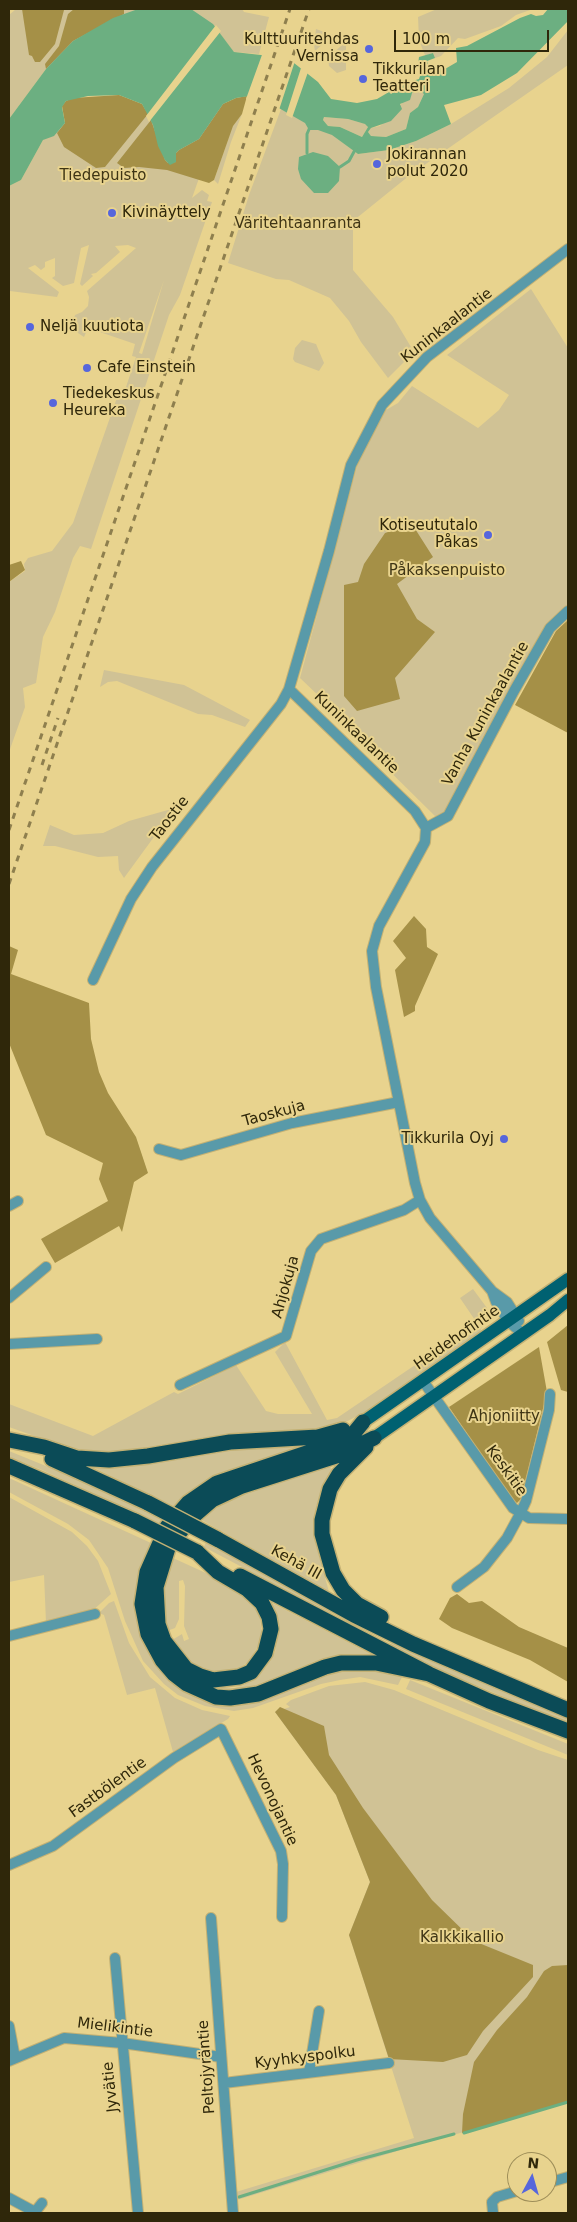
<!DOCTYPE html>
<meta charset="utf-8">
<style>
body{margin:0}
#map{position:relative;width:577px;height:2222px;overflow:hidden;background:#e8d38e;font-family:"DejaVu Sans",sans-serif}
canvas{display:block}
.frame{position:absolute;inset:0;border:10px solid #2f270a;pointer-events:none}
.north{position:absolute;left:507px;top:2152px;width:50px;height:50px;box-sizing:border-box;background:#e8d38e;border:1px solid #9e8e59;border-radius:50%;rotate:6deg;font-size:14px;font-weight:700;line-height:20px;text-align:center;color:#2f270a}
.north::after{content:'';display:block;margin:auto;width:18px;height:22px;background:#5666dc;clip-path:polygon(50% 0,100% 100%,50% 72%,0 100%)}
.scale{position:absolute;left:394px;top:30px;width:155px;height:22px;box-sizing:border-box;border:2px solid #2f270a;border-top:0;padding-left:6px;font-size:15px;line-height:18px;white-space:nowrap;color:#2f270a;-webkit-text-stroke:4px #e8d38e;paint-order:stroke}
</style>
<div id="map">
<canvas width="577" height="2222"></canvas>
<div class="frame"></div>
<div class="north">N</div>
<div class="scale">100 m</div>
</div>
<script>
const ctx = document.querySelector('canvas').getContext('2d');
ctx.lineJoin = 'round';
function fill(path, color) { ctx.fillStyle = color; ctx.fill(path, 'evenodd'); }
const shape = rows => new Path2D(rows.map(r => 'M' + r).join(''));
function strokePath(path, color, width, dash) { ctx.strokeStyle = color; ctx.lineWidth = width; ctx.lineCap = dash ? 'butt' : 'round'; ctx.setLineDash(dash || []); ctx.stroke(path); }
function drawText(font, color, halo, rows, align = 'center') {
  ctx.font = font + ' "DejaVu Sans",sans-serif'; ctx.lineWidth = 4; ctx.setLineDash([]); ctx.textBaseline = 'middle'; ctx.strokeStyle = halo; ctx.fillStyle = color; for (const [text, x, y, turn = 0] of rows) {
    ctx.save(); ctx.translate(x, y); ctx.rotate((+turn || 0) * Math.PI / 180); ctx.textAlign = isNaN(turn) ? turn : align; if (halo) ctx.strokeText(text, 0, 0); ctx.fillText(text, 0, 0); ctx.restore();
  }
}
fill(shape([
 [16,9,242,9,244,12,269,17,259,54,234,52,214,26,46,69,9,119,9,15],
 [437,9,533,9,516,15,501,26,465,39,458,38,441,56,435,58,433,53,426,56,424,53,419,40,418,17],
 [316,29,333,35,315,51,314,45],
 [568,30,568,65,410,175,353,221,353,270,393,317,414,352,388,378,361,342,349,321,330,298,289,280,276,279,228,263,249,195,281,109,333,135,358,154,389,150,416,141,451,124,509,88,547,57],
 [342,45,346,46,346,70,337,73,329,66,328,58],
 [420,91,424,94,418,107,410,113,406,129,386,137,371,136,368,132,371,128,380,126,412,93],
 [226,102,192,198,202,190,209,195,207,201,212,202,180,295,169,315,91,549,80,546,73,558,55,612,43,637,36,683,23,688,25,707,9,752,9,582,25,571,24,564,28,558,52,551,73,523,119,392,124,393,136,357,132,356,135,344,88,328,84,337,75,331,73,323,75,315,82,312,88,306,89,297,87,291,136,248,128,245,115,246,120,252,96,273,91,274,93,276,82,286,80,284,89,245,81,248,74,283,63,286,52,278,55,276,55,258,45,262,45,267,41,270,35,265,28,268,59,292,57,297,10,291,9,293,9,186,21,180,43,140,65,123,142,104,153,124],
 [164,280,142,354,139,353],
 [242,114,231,142,218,184,214,180,233,125],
 [324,117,348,119,366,124,368,127,362,137,340,127,328,126,323,120],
 [531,289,568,348,568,607,446,814,437,818,355,737,343,719,300,678,357,466,371,436,386,410,398,403,412,386,478,428,499,410,509,395,447,355],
 [302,340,316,344,324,363,319,371,295,362,293,359,295,348],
 [104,670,184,685,250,720,245,727,212,715,198,714,117,681,108,682,100,687],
 [175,808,124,878,119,870,118,856,98,857,55,846,43,846,50,825,74,835,103,833,129,821],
 [473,1289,487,1308,480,1333,365,1412,336,1427,123,1454,79,1452,9,1427,9,1404,93,1436,174,1392,178,1394,236,1365,266,1411,278,1414,312,1414,275,1352,285,1342,327,1420,337,1418,477,1323,460,1298],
 [305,1445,221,1473,188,1494,175,1507,90,1466,220,1449],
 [9,1451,73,1477,164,1520,161,1525,42,1470,9,1457],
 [325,1466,330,1466,332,1470,321,1491,316,1508,314,1537,329,1592,198,1518,248,1491],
 [9,1478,151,1543,141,1572,136,1605,141,1635,157,1664,183,1689,198,1698,215,1703,247,1703,325,1674,349,1670,383,1671,399,1676,402,1677,398,1685,360,1677,340,1680,321,1684,253,1708,234,1711,205,1706,178,1695,164,1684,143,1661,125,1621,108,1568,89,1540,68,1524,9,1492],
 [9,1497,72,1532,87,1546,98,1561,111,1594,91,1612,46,1622,44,1575,9,1582],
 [206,1542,330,1609,331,1614,204,1547],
 [173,1558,208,1574,233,1591,236,1589,254,1605,260,1617,262,1638,250,1661,235,1671,210,1673,198,1667,188,1660,172,1640,182,1634,184,1641,189,1639,184,1626,185,1586,183,1580,179,1581,179,1619,175,1628,167,1631,164,1618,162,1603,164,1587],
 [114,1601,129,1643,150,1677,175,1698,202,1710,230,1716,228,1719,173,1752,155,1688,127,1695,104,1615,99,1613,109,1603],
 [268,1601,373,1655,372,1657,343,1657,261,1688,220,1693,221,1687,234,1688,244,1685,266,1667,275,1652,279,1627],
 [393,1641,437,1663,568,1718,568,1724,435,1668,389,1646],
 [410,1680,568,1744,568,1755,406,1689],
 [365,1682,394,1690,538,1750,568,1760,568,2103,417,2145,237,2200,236,2192,414,2138,349,1935,370,1882,336,1795,275,1712,290,1707,286,1704,291,1700,329,1686]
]), '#d0c295');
fill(shape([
 [22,9,64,10,55,44,40,62,35,62,32,56,29,55],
 [74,9,124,9,124,14,73,41,46,69,45,64,59,46,68,14],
 [119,95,142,104,148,114,105,167,96,168,64,147,57,133,65,123,62,106,66,101,73,98],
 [247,96,242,114,233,126,214,180,209,183,167,170,139,167,124,168,117,163,151,120,165,160,168,163,176,162,176,153,179,150,199,139,223,104,236,98],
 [412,524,433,557,397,584,417,619,435,632,395,678,400,699,357,711,344,696,344,585,358,582,364,564,385,533],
 [21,561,25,570,9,582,9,565],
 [568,620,568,733,515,705,556,631],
 [414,916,426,929,427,947,438,954,415,1006,415,1011,404,1017,395,970,406,958,393,941],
 [9,946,18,950,11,974,89,1003,91,1039,99,1072,108,1093,136,1137,148,1173,134,1182,122,1232,119,1226,55,1263,41,1239,108,1201,99,1179,103,1163,46,1135,9,1043],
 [568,1325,568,1392,561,1390,547,1342],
 [539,1347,547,1392,521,1499,517,1503,513,1501,449,1407],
 [457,1594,469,1603,482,1601,519,1627,568,1648,568,1682,530,1660,452,1628,439,1619,450,1598],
 [280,1707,324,1726,329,1755,363,1808,432,1900,474,1941,533,1965,533,1977,483,2031,467,2055,443,2062,389,2059,349,1935,370,1882,336,1795,275,1712],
 [568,1965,568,2103,462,2133,463,2114,474,2062,497,2030,527,1997,544,1971,552,1966]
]), '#a59047');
fill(shape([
 [138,9,191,9,213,24,234,52,270,56,294,63,318,82,331,99,357,103,377,99,389,92,391,94,406,83,419,79,421,73,418,65,419,57,433,53,435,58,427,61,431,74,440,65,445,69,457,62,456,48,467,46,520,18,531,14,536,16,543,15,548,9,568,9,568,21,517,73,481,95,444,105,451,124,416,141,389,150,358,154,332,135,318,130,309,130,305,123,256,95,236,98,223,104,199,139,179,150,176,153,176,162,170,165,165,160,158,146,153,125,142,104,119,95,88,96,66,101,62,107,65,123,54,136,43,140,21,180,9,186,9,119,46,69,73,41,113,18],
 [420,91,424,94,418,107,410,113,406,129,386,137,371,136,368,132,371,128,391,121,402,109,400,104,410,100,412,93],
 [324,117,348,119,365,124,368,127,362,137,340,127,328,126,323,120],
 [313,152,328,156,340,167,339,181,328,193,314,193,301,179,298,169,299,157]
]), '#6caf81');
fill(shape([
 [216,25,221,31,149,122,146,116],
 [263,52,295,61,279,110,256,98,246,99],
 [301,68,308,72,292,118,286,115]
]), '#e8d38e');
strokePath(shape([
 [307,153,307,134,310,127],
 [340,167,349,161,356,148],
 [464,2133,568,2102],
 [239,2197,357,2160,454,2134]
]), '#6caf81', 3);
const minor = shape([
 [289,689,415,811,426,828,425,842,379,926,372,951,376,987,415,1183,420,1200,430,1218,492,1291,496,1302,509,1322,523,1334],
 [426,828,448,816,514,691,550,628,568,611],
 [93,980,131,899,152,867,281,704,289,689,329,551,351,465,382,405,427,357,568,249],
 [159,1149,181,1155,292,1123,399,1102],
 [9,1206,18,1201],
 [492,1291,507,1302,519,1321],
 [9,1298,46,1267],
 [9,1344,97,1339],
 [423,1381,513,1508,529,1518,568,1519],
 [180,1385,286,1336,311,1251,321,1239,404,1210,420,1200],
 [457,1587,484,1567,507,1538,520,1514,526,1501,549,1410,550,1394],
 [9,1636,95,1614],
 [9,1865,53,1846,174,1758,221,1729,281,1851,283,1864,282,1917],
 [211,1918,233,2213],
 [115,1958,138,2213],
 [9,2026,15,2058],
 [9,2061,64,2038,122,2043,221,2057],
 [309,2072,319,2011],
 [224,2083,389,2063],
 [547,2183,568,2177],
 [9,2198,35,2212,42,2203],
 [493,2213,492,2202,497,2197,517,2191]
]);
const major = shape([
 [363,1422,568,1279],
 [374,1438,550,1315,568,1300]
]);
const highway = shape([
 [363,1422,354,1433,336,1443,217,1483,188,1503,167,1527,147,1572,142,1604,148,1634,162,1660,174,1674,187,1684,216,1697,230,1698,258,1694,325,1667,341,1663,376,1663,429,1674],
 [9,1440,44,1447,77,1458,109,1460,148,1456,230,1442,318,1437,343,1430],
 [366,1447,339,1474,330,1489,322,1520,322,1534,333,1573,343,1590,357,1604,381,1617],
 [52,1459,148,1503],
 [9,1466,135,1521],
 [217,1539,354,1615,413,1644,568,1710],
 [197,1552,218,1572,247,1589,262,1603,269,1617,271,1629,265,1653,251,1672,239,1677,213,1680,200,1676,186,1669,164,1641,158,1624,156,1587,168,1548,190,1519,212,1500,242,1486,339,1455,374,1438],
 [240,1576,429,1674,489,1701,568,1731]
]);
strokePath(minor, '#c3b174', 12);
strokePath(major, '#c3b174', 15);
strokePath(highway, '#c3b174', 18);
strokePath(minor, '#599aa9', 10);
strokePath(major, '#006171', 12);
strokePath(highway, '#0b4b57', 15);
strokePath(shape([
 [42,765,58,718],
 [9,830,290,9],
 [9,884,309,9]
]), '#8e7f4e', 3, [6, 6]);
const highwayBridge = shape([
 [148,1503,217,1539],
 [135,1521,197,1552]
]);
strokePath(highwayBridge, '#c3b174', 18, []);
strokePath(highwayBridge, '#0b4b57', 15);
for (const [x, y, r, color] of [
 [369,49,5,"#5666dc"],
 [363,79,5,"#5666dc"],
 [377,164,5,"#5666dc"],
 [112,213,5,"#5666dc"],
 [30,327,5,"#5666dc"],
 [87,368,5,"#5666dc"],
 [53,403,5,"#5666dc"],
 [488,535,5,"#5666dc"],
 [504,1139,5,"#5666dc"]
]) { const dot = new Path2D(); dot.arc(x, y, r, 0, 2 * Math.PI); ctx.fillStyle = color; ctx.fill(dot); strokePath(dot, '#e8d38e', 2); }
drawText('15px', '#2f270a', '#e8d38e', [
 ["Kulttuuritehdas",359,40,"right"],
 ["Vernissa",359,57,"right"],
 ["Tikkurilan",373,70],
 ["Teatteri",373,87],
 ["Jokirannan",387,155],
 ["polut 2020",387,172],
 ["Kivinäyttely",122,213],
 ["Neljä kuutiota",40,327],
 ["Cafe Einstein",97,368],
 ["Tiedekeskus",63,394],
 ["Heureka",63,411],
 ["Kotiseututalo",478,526,"right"],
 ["Påkas",478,543,"right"],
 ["Tikkurila Oyj",494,1139,"right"]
], 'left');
drawText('15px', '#3f3515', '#e8d38e', [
 ["Tiedepuisto",103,176],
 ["Väritehtaanranta",298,224],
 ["Påkaksenpuisto",447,571],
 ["Ahjoniitty",504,1417],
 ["Kalkkikallio",462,1938]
]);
drawText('15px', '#2f270a', '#e8d38e', [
 ["Kuninkaalantie",447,326,-38],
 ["Vanha Kuninkaalantie",486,714,-61],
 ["Kuninkaalantie",356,733,44],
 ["Taostie",170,819,-52],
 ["Taoskuja",274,1114,-15],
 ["Ahjokuja",286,1287,-74],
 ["Heidehofintie",457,1338,-35],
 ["Keskitie",506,1471,54],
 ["Kehä III",296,1563,29],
 ["Fastbölentie",108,1788,-36],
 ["Hevonojantie",272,1800,65],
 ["Mielikintie",115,2028,7],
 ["Kyyhkyspolku",305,2058,-7],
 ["Peltojyräntie",207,2067,-94],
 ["Jyvätie",111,2087,-96]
]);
</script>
